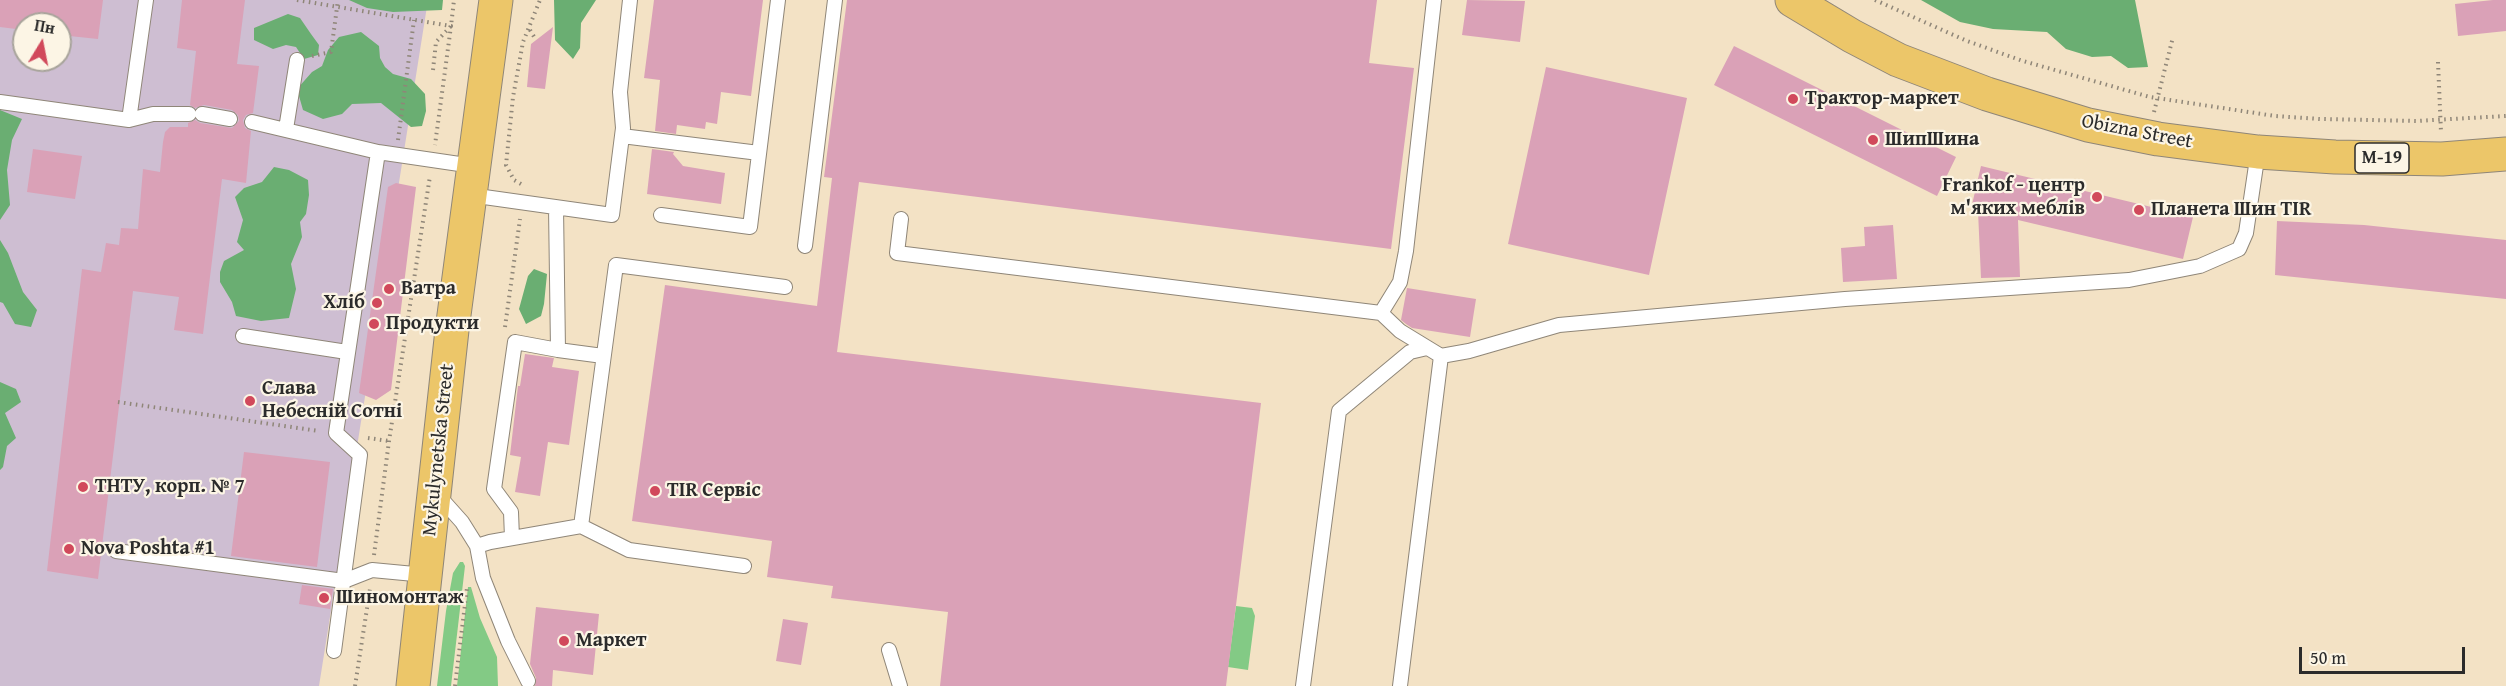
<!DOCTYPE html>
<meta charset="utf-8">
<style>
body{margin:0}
#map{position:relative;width:2506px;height:686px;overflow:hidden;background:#f3e2c5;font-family:"Gentium Book Plus",serif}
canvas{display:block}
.north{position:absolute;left:12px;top:12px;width:60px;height:60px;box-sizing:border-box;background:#fcf5e5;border:2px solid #a8a49b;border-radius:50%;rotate:10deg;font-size:16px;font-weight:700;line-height:24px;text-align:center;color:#2b2b2b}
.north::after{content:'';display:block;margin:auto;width:21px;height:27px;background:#d1495b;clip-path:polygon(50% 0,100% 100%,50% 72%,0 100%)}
.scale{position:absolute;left:2299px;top:647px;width:166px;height:27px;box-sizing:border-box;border:3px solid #2b2b2b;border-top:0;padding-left:8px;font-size:18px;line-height:21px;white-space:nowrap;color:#2b2b2b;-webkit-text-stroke:4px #fcf5e5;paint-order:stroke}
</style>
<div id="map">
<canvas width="2506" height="686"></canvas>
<div class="north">Пн</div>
<div class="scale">50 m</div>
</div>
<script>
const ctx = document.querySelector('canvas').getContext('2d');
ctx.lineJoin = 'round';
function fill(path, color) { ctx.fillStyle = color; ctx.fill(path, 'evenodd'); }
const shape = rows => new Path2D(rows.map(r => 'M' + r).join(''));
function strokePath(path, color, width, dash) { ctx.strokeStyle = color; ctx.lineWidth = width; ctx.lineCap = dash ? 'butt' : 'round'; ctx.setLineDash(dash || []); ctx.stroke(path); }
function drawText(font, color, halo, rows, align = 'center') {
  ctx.font = font + ' "Gentium Book Plus",serif'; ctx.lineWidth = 4.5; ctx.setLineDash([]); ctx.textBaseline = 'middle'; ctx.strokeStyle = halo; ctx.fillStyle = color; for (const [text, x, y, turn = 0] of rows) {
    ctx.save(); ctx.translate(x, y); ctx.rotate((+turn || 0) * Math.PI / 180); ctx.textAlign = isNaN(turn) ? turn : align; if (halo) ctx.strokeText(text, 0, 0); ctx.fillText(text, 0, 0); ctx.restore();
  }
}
fill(shape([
 [0,0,428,0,319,686,0,686],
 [24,24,60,24,60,60,24,60]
]), '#cebed2');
fill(shape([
 [460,562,463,562,465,566,451,686,437,686,446,611,453,573],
 [468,587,471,587,480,618,497,657,498,686,457,686],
 [1236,606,1252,608,1255,616,1248,670,1228,667]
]), '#83ca85');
fill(shape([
 [349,0,443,0,442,10,393,12,367,8],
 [554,0,596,0,581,23,580,48,573,59,555,40],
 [1921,0,2135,0,2148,67,2128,68,2111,56,2092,57,2066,49,2047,32,1993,29,1960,22],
 [288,14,300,18,311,34,319,45,318,55,304,59,296,47,286,45,273,49,254,40,254,28],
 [361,32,379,46,380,58,385,67,393,74,411,79,425,94,426,111,422,126,411,127,381,103,352,104,342,114,323,119,303,110,297,89,312,72,322,66,328,50,339,37],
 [0,110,22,119,12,140,7,170,10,205,0,220],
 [274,167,289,170,308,180,309,195,306,214,300,222,302,237,291,264,296,289,289,318,261,321,236,316,232,302,220,282,220,272,224,261,244,250,237,242,243,220,235,197,244,188,262,182],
 [0,240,8,253,23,292,37,310,31,327,15,324,3,303,0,302],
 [534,269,547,274,544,304,541,316,526,324,519,309,528,276],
 [0,382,16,389,21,402,5,413,16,438,7,446,3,467,0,470]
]), '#6aae72');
fill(shape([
 [0,0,103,0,98,39,60,35,60,24,24,24,24,30,0,27],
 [182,0,245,0,237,64,259,66,253,113,246,115,243,120,245,128,251,131,246,183,222,179,203,334,174,330,179,297,133,291,98,579,47,571,82,269,101,272,106,243,119,245,121,228,138,229,143,169,160,172,163,142,165,132,170,127,188,127,188,123,195,120,200,123,232,128,239,121,238,115,232,110,204,105,195,108,190,105,196,51,177,48],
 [654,0,763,0,751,96,721,92,717,124,706,122,705,129,677,125,676,134,655,131,660,80,644,78],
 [847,0,1377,0,1369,63,1414,68,1391,249,859,182,837,352,1261,403,1226,686,940,686,948,612,831,598,833,586,767,577,772,541,632,521,665,285,817,306,832,178,824,177],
 [1467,0,1525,1,1520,42,1462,35],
 [2493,0,2506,0,2506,31,2458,36,2455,4],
 [553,27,545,89,527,87,531,44],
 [1734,46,1956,157,1937,196,1714,85],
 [1546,67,1687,98,1649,275,1508,244],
 [33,149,82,156,75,199,27,192],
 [652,149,674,152,673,154,683,166,725,173,721,204,647,194],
 [1981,166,2193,217,2183,259,2018,220,2020,277,1981,278,1978,211,1971,209],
 [396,183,416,187,391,390,376,400,359,393,388,187],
 [2277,221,2364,225,2506,240,2506,299,2275,275],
 [1893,225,1897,279,1843,282,1841,248,1865,246,1864,227],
 [1407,288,1476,299,1470,337,1412,328,1406,324,1401,320],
 [525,354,554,358,552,367,579,371,569,445,548,442,540,496,515,492,521,457,510,455,518,386,520,386],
 [244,452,330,462,317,567,231,556],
 [302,585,333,589,330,609,299,604],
 [536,607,599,614,593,675,553,670,552,686,535,686,536,678,530,664],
 [783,619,808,623,801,665,776,661]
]), '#daa1b7');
const service = shape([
 [0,102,129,120,146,0],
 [202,114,230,119],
 [129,120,153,114,189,114],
 [252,122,378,152,473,166],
 [286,129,297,60],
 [622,136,759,153],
 [470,195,612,215,623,128,620,92,630,0],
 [556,207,558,350,603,356],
 [661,215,750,227,778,0],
 [901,219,897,253,1381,313,1400,331,1441,356,1469,351,1559,325,1845,299,2129,280,2200,266,2239,249,2246,233,2258,152],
 [805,246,835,0],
 [1381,313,1400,282,1406,251,1434,0],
 [243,336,347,352],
 [437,494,462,522,477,546,483,578,508,641,528,681],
 [581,526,616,265,785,287],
 [512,538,511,512,494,489,515,342,558,350],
 [477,546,490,542,581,526,629,550,744,566],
 [116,551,344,581,372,570,425,575],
 [889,650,900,686],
 [334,651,360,455,336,433,378,152],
 [1303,686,1339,411,1410,352,1427,348],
 [1400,686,1441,356]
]);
const trunk = shape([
 [1792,0,1852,36,1898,60,1987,94,2088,125,2158,139,2258,152,2335,157,2442,159,2506,154],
 [413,686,452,330,496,0]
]);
strokePath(service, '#8f8678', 16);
strokePath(trunk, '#8f8678', 35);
strokePath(shape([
 [297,0,451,26,435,145],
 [1875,0,1967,41,2023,61,2150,97,2275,116,2320,119,2416,121,2506,116],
 [530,30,536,40],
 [312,56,331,52,338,0],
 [2438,62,2441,132],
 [433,70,436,42,451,26,454,0],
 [2154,112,2173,37],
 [398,140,414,20],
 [521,184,514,180,506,165,513,97,523,42,540,0],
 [505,327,520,219],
 [118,402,319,431],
 [368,438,389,441],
 [374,555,389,441,430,176],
 [355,686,370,589],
 [455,686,467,588]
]), '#8f8678', 4, [1.5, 4.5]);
strokePath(service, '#fff', 14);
strokePath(trunk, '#ecc669', 33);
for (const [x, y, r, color] of [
 [1793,99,6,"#d1495b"],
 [1873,140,6,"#d1495b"],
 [2097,197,6,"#d1495b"],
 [2139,210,6,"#d1495b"],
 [389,289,6,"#d1495b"],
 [377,303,6,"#d1495b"],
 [374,324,6,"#d1495b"],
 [250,401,6,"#d1495b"],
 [83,487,6,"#d1495b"],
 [655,491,6,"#d1495b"],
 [69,549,6,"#d1495b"],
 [324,598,6,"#d1495b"],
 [564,641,6,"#d1495b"]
]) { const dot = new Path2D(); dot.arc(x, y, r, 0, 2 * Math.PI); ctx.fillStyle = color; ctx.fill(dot); strokePath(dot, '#fcf5e5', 2); }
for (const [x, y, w] of [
 [2382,158,54]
]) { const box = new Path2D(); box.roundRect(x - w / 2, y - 15, w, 30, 4.5); ctx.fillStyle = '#fcf5e5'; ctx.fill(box); strokePath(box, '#2b2b2b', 1.5); }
drawText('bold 18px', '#2b2b2b', null, [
 ["М-19",2382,158]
]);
drawText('bold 20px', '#2b2b2b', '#fcf5e5', [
 ["Трактор-маркет",1805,99],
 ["ШипШина",1885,140],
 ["Frankof - центр",2085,186,"right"],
 ["м'яких меблів",2085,209,"right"],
 ["Планета Шин TIR",2151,210],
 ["Ватра",401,289],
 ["Хліб",365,303,"right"],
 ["Продукти",386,324],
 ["Слава",262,389],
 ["Небесній Сотні",262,412],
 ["ТНТУ, корп. № 7",95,487],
 ["TIR Сервіс",667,491],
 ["Nova Poshta #1",81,549],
 ["Шиномонтаж",336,598],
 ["Маркет",576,641]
], 'left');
drawText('20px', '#2b2b2b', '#fcf5e5', [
 ["Obizna Street",2137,132,11],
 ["Mykulynetska Street",439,450,-84]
]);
</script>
